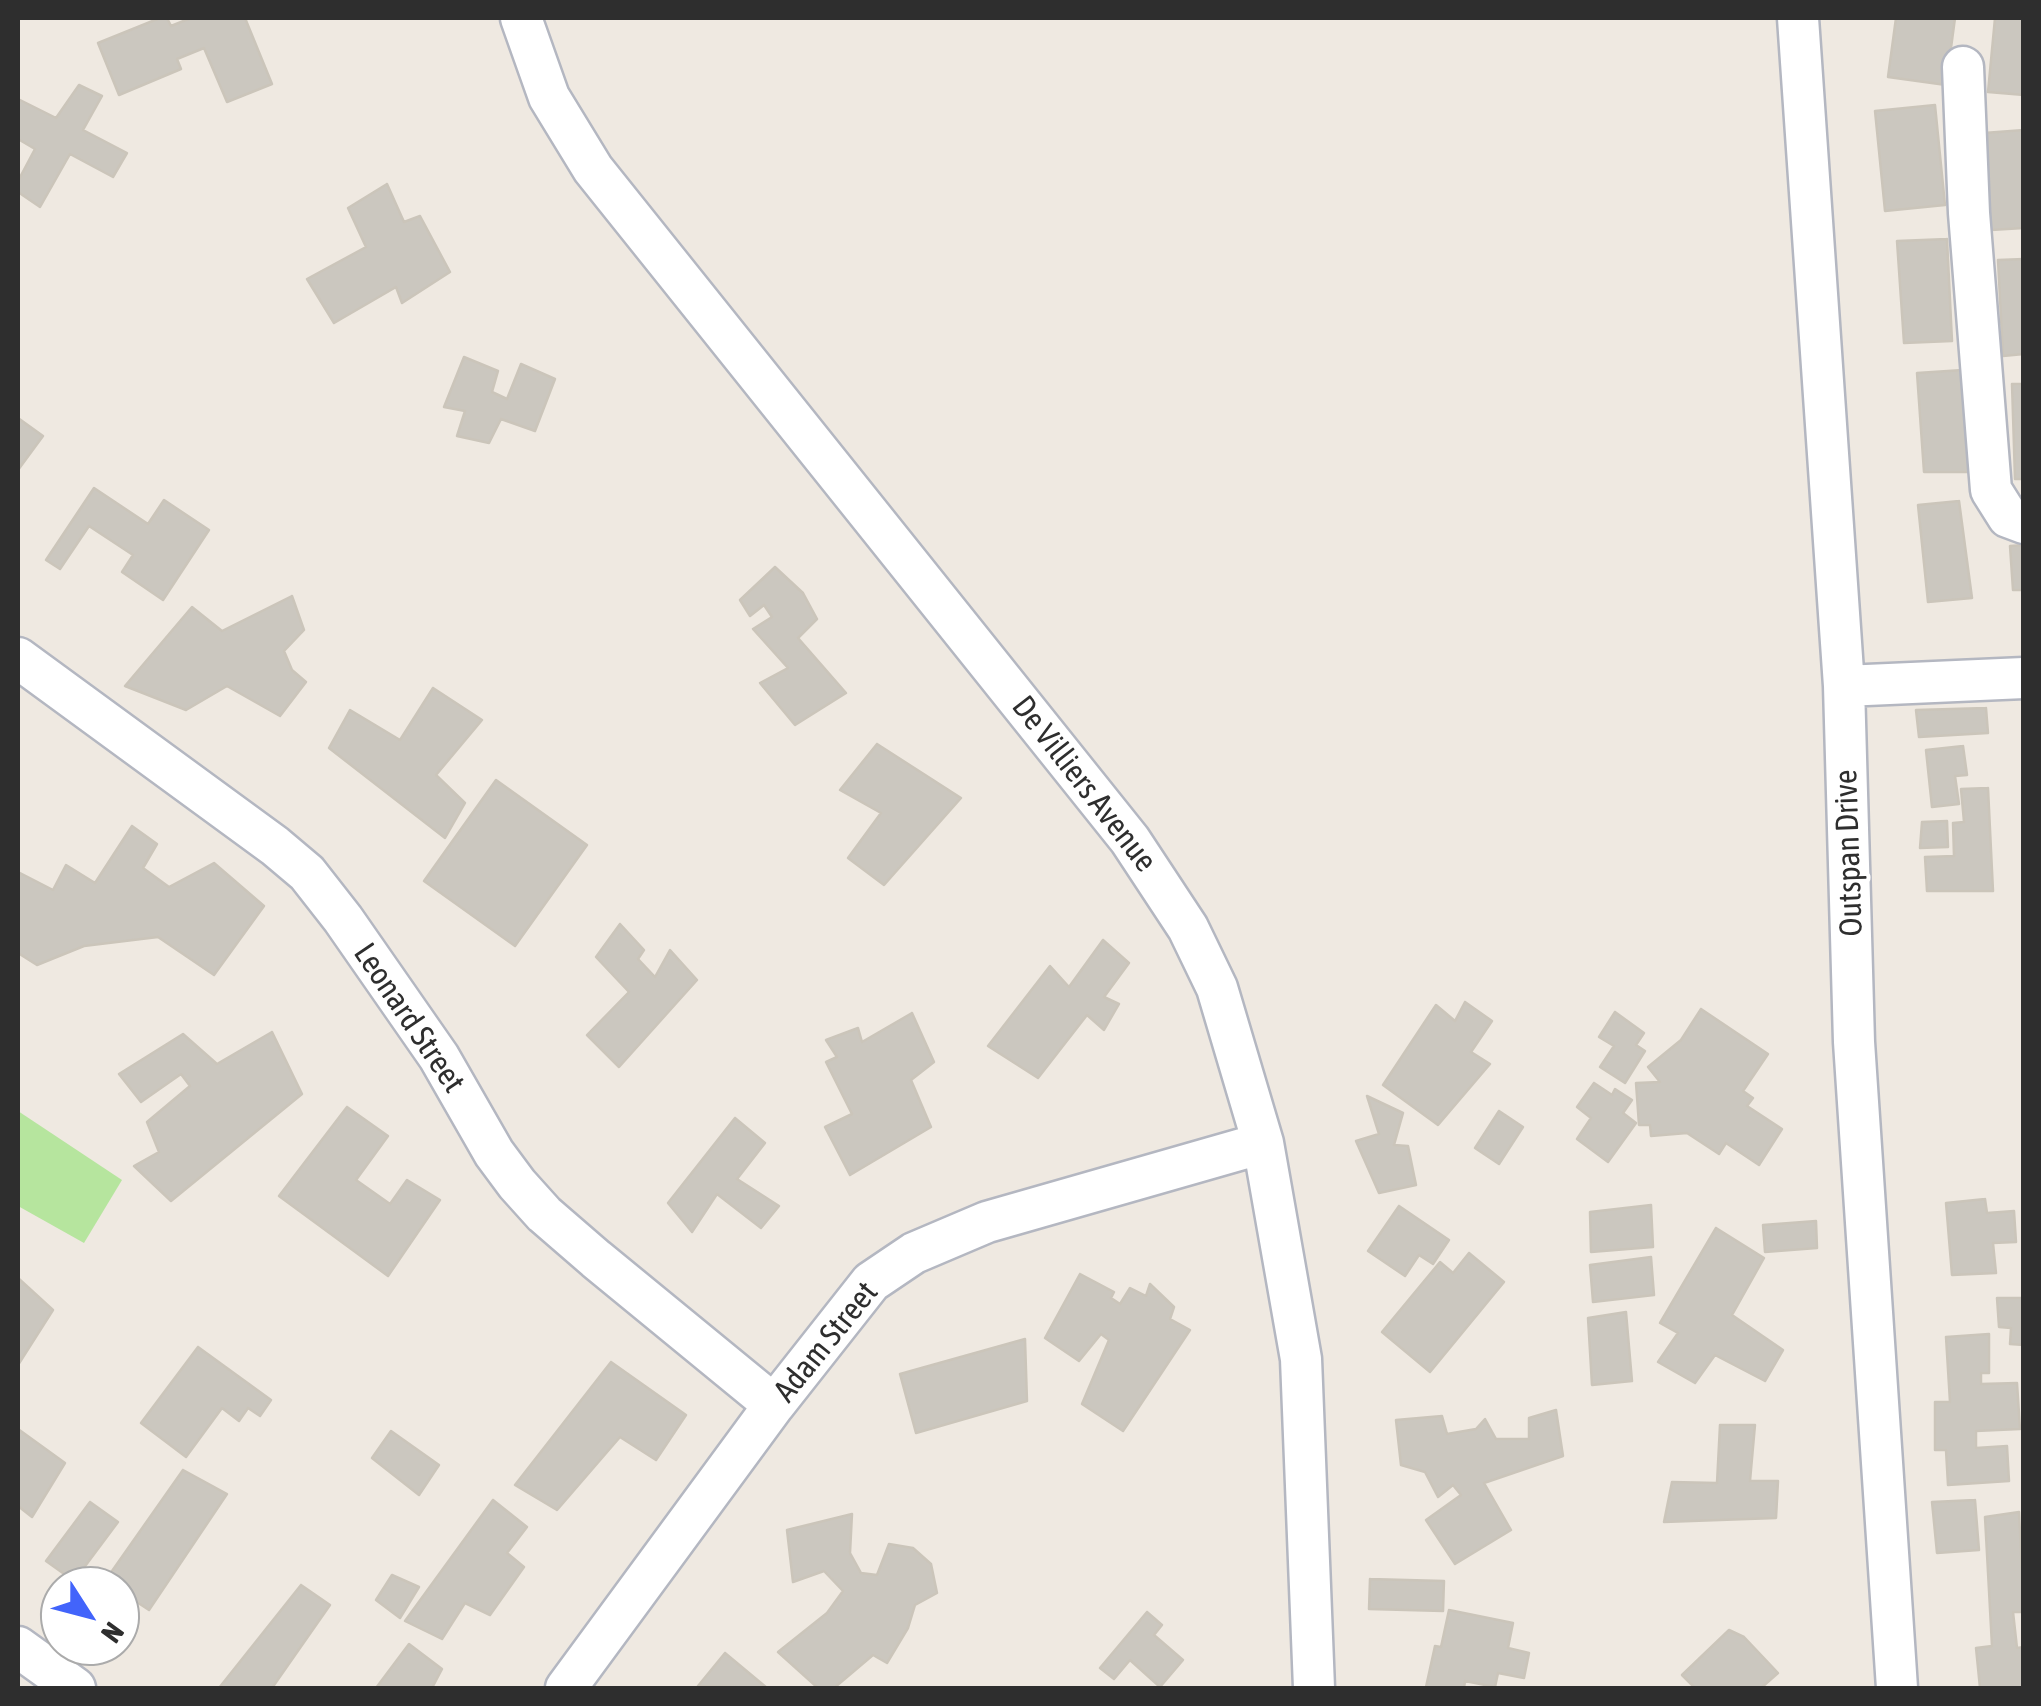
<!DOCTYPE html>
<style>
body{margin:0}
#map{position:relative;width:2041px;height:1706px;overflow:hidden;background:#efe9e1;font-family:"Asap Condensed",sans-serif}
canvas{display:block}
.frame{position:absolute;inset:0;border:20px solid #2e2e2e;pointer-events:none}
.north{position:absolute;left:40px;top:1566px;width:100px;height:100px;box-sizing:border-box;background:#fff;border:2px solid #ababab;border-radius:50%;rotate:126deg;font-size:28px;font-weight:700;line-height:40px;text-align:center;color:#2e2e2e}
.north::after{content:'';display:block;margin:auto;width:35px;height:45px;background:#4264fb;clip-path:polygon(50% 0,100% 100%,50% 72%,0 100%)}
</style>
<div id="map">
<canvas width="2041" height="1706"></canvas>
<div class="frame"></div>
<div class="north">N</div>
</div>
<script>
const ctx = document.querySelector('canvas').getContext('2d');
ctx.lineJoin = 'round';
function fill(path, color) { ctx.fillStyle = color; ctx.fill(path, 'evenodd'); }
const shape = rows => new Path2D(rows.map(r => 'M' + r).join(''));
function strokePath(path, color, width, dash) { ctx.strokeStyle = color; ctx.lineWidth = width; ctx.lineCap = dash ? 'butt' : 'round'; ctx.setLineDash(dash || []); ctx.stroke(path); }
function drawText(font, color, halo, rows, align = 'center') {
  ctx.font = font + ' "Asap Condensed",sans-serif'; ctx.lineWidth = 8; ctx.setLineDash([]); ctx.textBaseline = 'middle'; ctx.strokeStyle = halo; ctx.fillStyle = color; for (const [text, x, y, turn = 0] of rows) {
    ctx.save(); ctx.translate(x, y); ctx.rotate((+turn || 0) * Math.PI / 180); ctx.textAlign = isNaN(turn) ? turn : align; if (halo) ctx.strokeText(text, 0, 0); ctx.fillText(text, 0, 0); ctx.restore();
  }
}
fill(shape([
 [18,1111,122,1180,84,1243,18,1206]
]), '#b6e59e');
const building = shape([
 [160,18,167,18,171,26,191,18,245,18,272,84,227,102,204,48,177,59,181,69,119,95,98,43,160,18],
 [1896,18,1955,18,1946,85,1888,77,1896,18],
 [1995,18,2024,18,2024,95,1988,92,1995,18],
 [79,85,102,96,83,130,127,153,113,177,70,154,40,207,18,192,18,181,35,149,18,139,18,99,56,118,79,85],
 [1935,105,1945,205,1885,211,1875,111,1935,105],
 [2024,130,2024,228,1991,230,1984,133,2024,130],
 [387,184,404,222,420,216,450,272,402,303,396,287,334,323,307,279,366,247,348,208,387,184],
 [1947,239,1952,341,1904,343,1897,241,1947,239],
 [2024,259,2024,354,2003,356,1998,260,2024,259],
 [464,357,498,371,492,392,507,399,521,364,555,379,535,431,501,419,489,443,457,436,465,411,444,407,464,357],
 [1963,370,1973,472,1924,472,1917,373,1963,370],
 [2012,384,2024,384,2024,479,2015,479,2012,384],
 [18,418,43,436,18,470,18,418],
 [94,488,148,524,164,500,209,530,163,600,122,572,133,555,89,526,60,569,46,560,94,488],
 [1959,501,1972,598,1928,602,1918,505,1959,501],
 [2024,545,2024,590,2013,590,2010,546,2024,545],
 [775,567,803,593,817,619,798,638,846,693,795,725,760,683,788,668,753,629,772,617,764,605,750,616,740,600,775,567],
 [292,596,304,630,284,651,292,670,306,682,280,716,227,686,186,710,125,686,192,607,222,631,292,596],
 [433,688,482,720,436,775,465,803,445,838,329,748,350,710,400,740,433,688],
 [1986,708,1988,733,1919,737,1916,710,1986,708],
 [877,744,961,798,884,885,848,858,881,813,840,790,877,744],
 [1963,746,1967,775,1955,776,1959,804,1932,807,1926,750,1963,746],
 [496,780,587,845,515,946,424,881,496,780],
 [1988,788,1993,891,1927,891,1925,857,1954,856,1953,823,1964,822,1961,789,1988,788],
 [1947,821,1948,847,1920,848,1922,822,1947,821],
 [132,826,157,844,143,868,169,887,214,863,264,906,214,975,158,937,84,946,37,965,18,953,18,872,53,890,66,865,95,883,132,826],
 [620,924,644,950,638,959,655,977,670,950,697,980,619,1067,587,1035,629,992,596,957,620,924],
 [1103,940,1129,963,1104,997,1119,1004,1104,1030,1087,1015,1038,1078,988,1046,1050,966,1069,987,1103,940],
 [1465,1002,1492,1021,1471,1052,1490,1064,1438,1125,1383,1085,1436,1005,1455,1021,1465,1002],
 [1701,1009,1768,1054,1743,1091,1753,1098,1747,1106,1782,1129,1759,1165,1726,1143,1719,1154,1687,1133,1651,1136,1650,1125,1639,1125,1636,1083,1660,1082,1648,1067,1681,1040,1701,1009],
 [1615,1012,1644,1033,1636,1045,1645,1051,1625,1083,1600,1067,1614,1046,1599,1037,1615,1012],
 [912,1013,934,1062,911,1080,931,1127,850,1175,825,1127,852,1114,826,1062,837,1057,826,1040,858,1028,862,1042,912,1013],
 [272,1032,302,1094,171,1201,134,1166,159,1152,147,1122,190,1086,181,1074,141,1102,119,1074,183,1034,217,1064,272,1032],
 [1594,1083,1612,1095,1615,1089,1632,1100,1623,1113,1636,1123,1608,1162,1577,1139,1591,1118,1577,1107,1594,1083],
 [1367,1096,1403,1113,1394,1145,1408,1146,1416,1185,1379,1193,1356,1141,1379,1134,1367,1096],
 [347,1107,388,1136,356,1180,390,1204,407,1180,440,1200,388,1276,279,1196,347,1107],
 [1499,1111,1523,1127,1499,1164,1475,1148,1499,1111],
 [735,1118,765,1143,737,1179,779,1206,761,1228,717,1194,692,1232,668,1203,735,1118],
 [1985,1199,1987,1213,2014,1211,2016,1242,1993,1243,1996,1273,1952,1275,1946,1203,1985,1199],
 [1651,1205,1653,1247,1591,1252,1590,1212,1651,1205],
 [1399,1206,1449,1240,1433,1264,1419,1255,1405,1276,1368,1251,1399,1206],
 [1816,1221,1817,1248,1765,1252,1763,1225,1816,1221],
 [1716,1228,1764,1258,1732,1315,1783,1350,1765,1381,1715,1355,1695,1383,1658,1362,1678,1333,1660,1323,1716,1228],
 [1469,1253,1504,1282,1430,1372,1382,1332,1440,1262,1453,1273,1469,1253],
 [1651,1257,1654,1295,1593,1302,1590,1265,1651,1257],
 [1080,1274,1114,1292,1111,1298,1120,1304,1130,1288,1146,1296,1150,1284,1174,1307,1170,1319,1190,1330,1123,1431,1082,1404,1109,1340,1101,1334,1079,1361,1045,1338,1080,1274],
 [18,1278,53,1310,18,1365,18,1278],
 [1997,1298,2024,1298,2024,1345,2010,1344,2011,1328,1999,1327,1997,1298],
 [1626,1312,1632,1381,1592,1385,1588,1318,1626,1312],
 [1989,1334,1989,1373,1981,1373,1981,1384,2017,1383,2020,1429,1976,1431,1976,1448,2007,1446,2009,1481,1948,1485,1946,1450,1935,1450,1935,1402,1950,1402,1946,1337,1989,1334],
 [1025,1339,1027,1401,916,1433,900,1374,1025,1339],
 [198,1347,271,1400,260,1416,248,1408,239,1421,222,1408,186,1457,141,1423,198,1347],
 [611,1362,686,1415,656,1460,620,1437,557,1510,515,1485,611,1362],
 [1556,1410,1563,1456,1484,1483,1511,1530,1455,1564,1426,1520,1461,1495,1453,1485,1438,1497,1425,1472,1401,1465,1396,1420,1442,1416,1447,1434,1476,1429,1485,1419,1496,1439,1529,1439,1529,1418,1556,1410],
 [1720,1425,1755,1425,1750,1481,1778,1481,1776,1518,1664,1522,1672,1482,1717,1483,1720,1425],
 [18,1429,65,1463,32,1517,18,1506,18,1429],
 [391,1431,439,1465,419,1495,372,1458,391,1431],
 [183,1470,227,1494,149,1610,120,1591,120,1586,105,1581,183,1470],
 [493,1500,527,1527,507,1553,524,1567,490,1615,465,1603,442,1639,405,1621,493,1500],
 [1975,1500,1979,1550,1937,1553,1932,1502,1975,1500],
 [90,1502,118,1522,74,1581,46,1561,90,1502],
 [2019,1512,2024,1612,2013,1612,2017,1648,2024,1647,2024,1688,1980,1688,1976,1648,1992,1646,1985,1517,2019,1512],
 [852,1514,850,1553,861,1573,877,1575,889,1544,913,1548,931,1564,937,1593,915,1605,908,1628,887,1663,873,1655,834,1688,818,1688,778,1652,827,1613,843,1591,824,1571,793,1582,787,1530,852,1514],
 [392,1575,419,1587,400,1618,376,1600,392,1575],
 [1370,1579,1444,1581,1443,1611,1369,1609,1370,1579],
 [301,1585,330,1605,272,1688,219,1688,301,1585],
 [1449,1610,1513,1623,1508,1648,1529,1653,1524,1678,1498,1673,1495,1687,1465,1681,1464,1688,1426,1687,1435,1646,1441,1647,1449,1610],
 [1147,1612,1162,1625,1154,1635,1183,1660,1160,1687,1130,1660,1114,1679,1100,1668,1147,1612],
 [1729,1630,1744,1637,1778,1673,1761,1688,1695,1688,1682,1675,1729,1630],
 [409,1644,442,1669,432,1688,376,1688,409,1644],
 [725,1653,767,1688,698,1686,725,1653]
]);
fill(building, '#cbc7bf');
strokePath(building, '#cbc5ba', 2.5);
const minor = shape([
 [521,18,549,97,593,169,1130,840,1188,928,1217,988,1263,1143,1301,1359,1314,1688],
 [1798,18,1844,686,1854,1042,1897,1688],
 [1963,67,1969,213,1991,490,2008,517,2024,523],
 [18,658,275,846,307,873,343,919,439,1057,494,1153,517,1184,544,1214,596,1259,774,1405],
 [1844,686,2024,678],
 [18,1647,75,1688],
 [566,1688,774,1405,871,1282,914,1253,987,1222,1263,1143]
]);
strokePath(minor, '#b4b7c1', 45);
strokePath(minor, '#fff', 40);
drawText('32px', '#2e2e2e', '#fff', [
 ["De Villiers Avenue",1084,784,52],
 ["Outspan Drive",1849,853,-92],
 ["Leonard Street",409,1018,56],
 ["Adam Street",826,1342,-51]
]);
</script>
